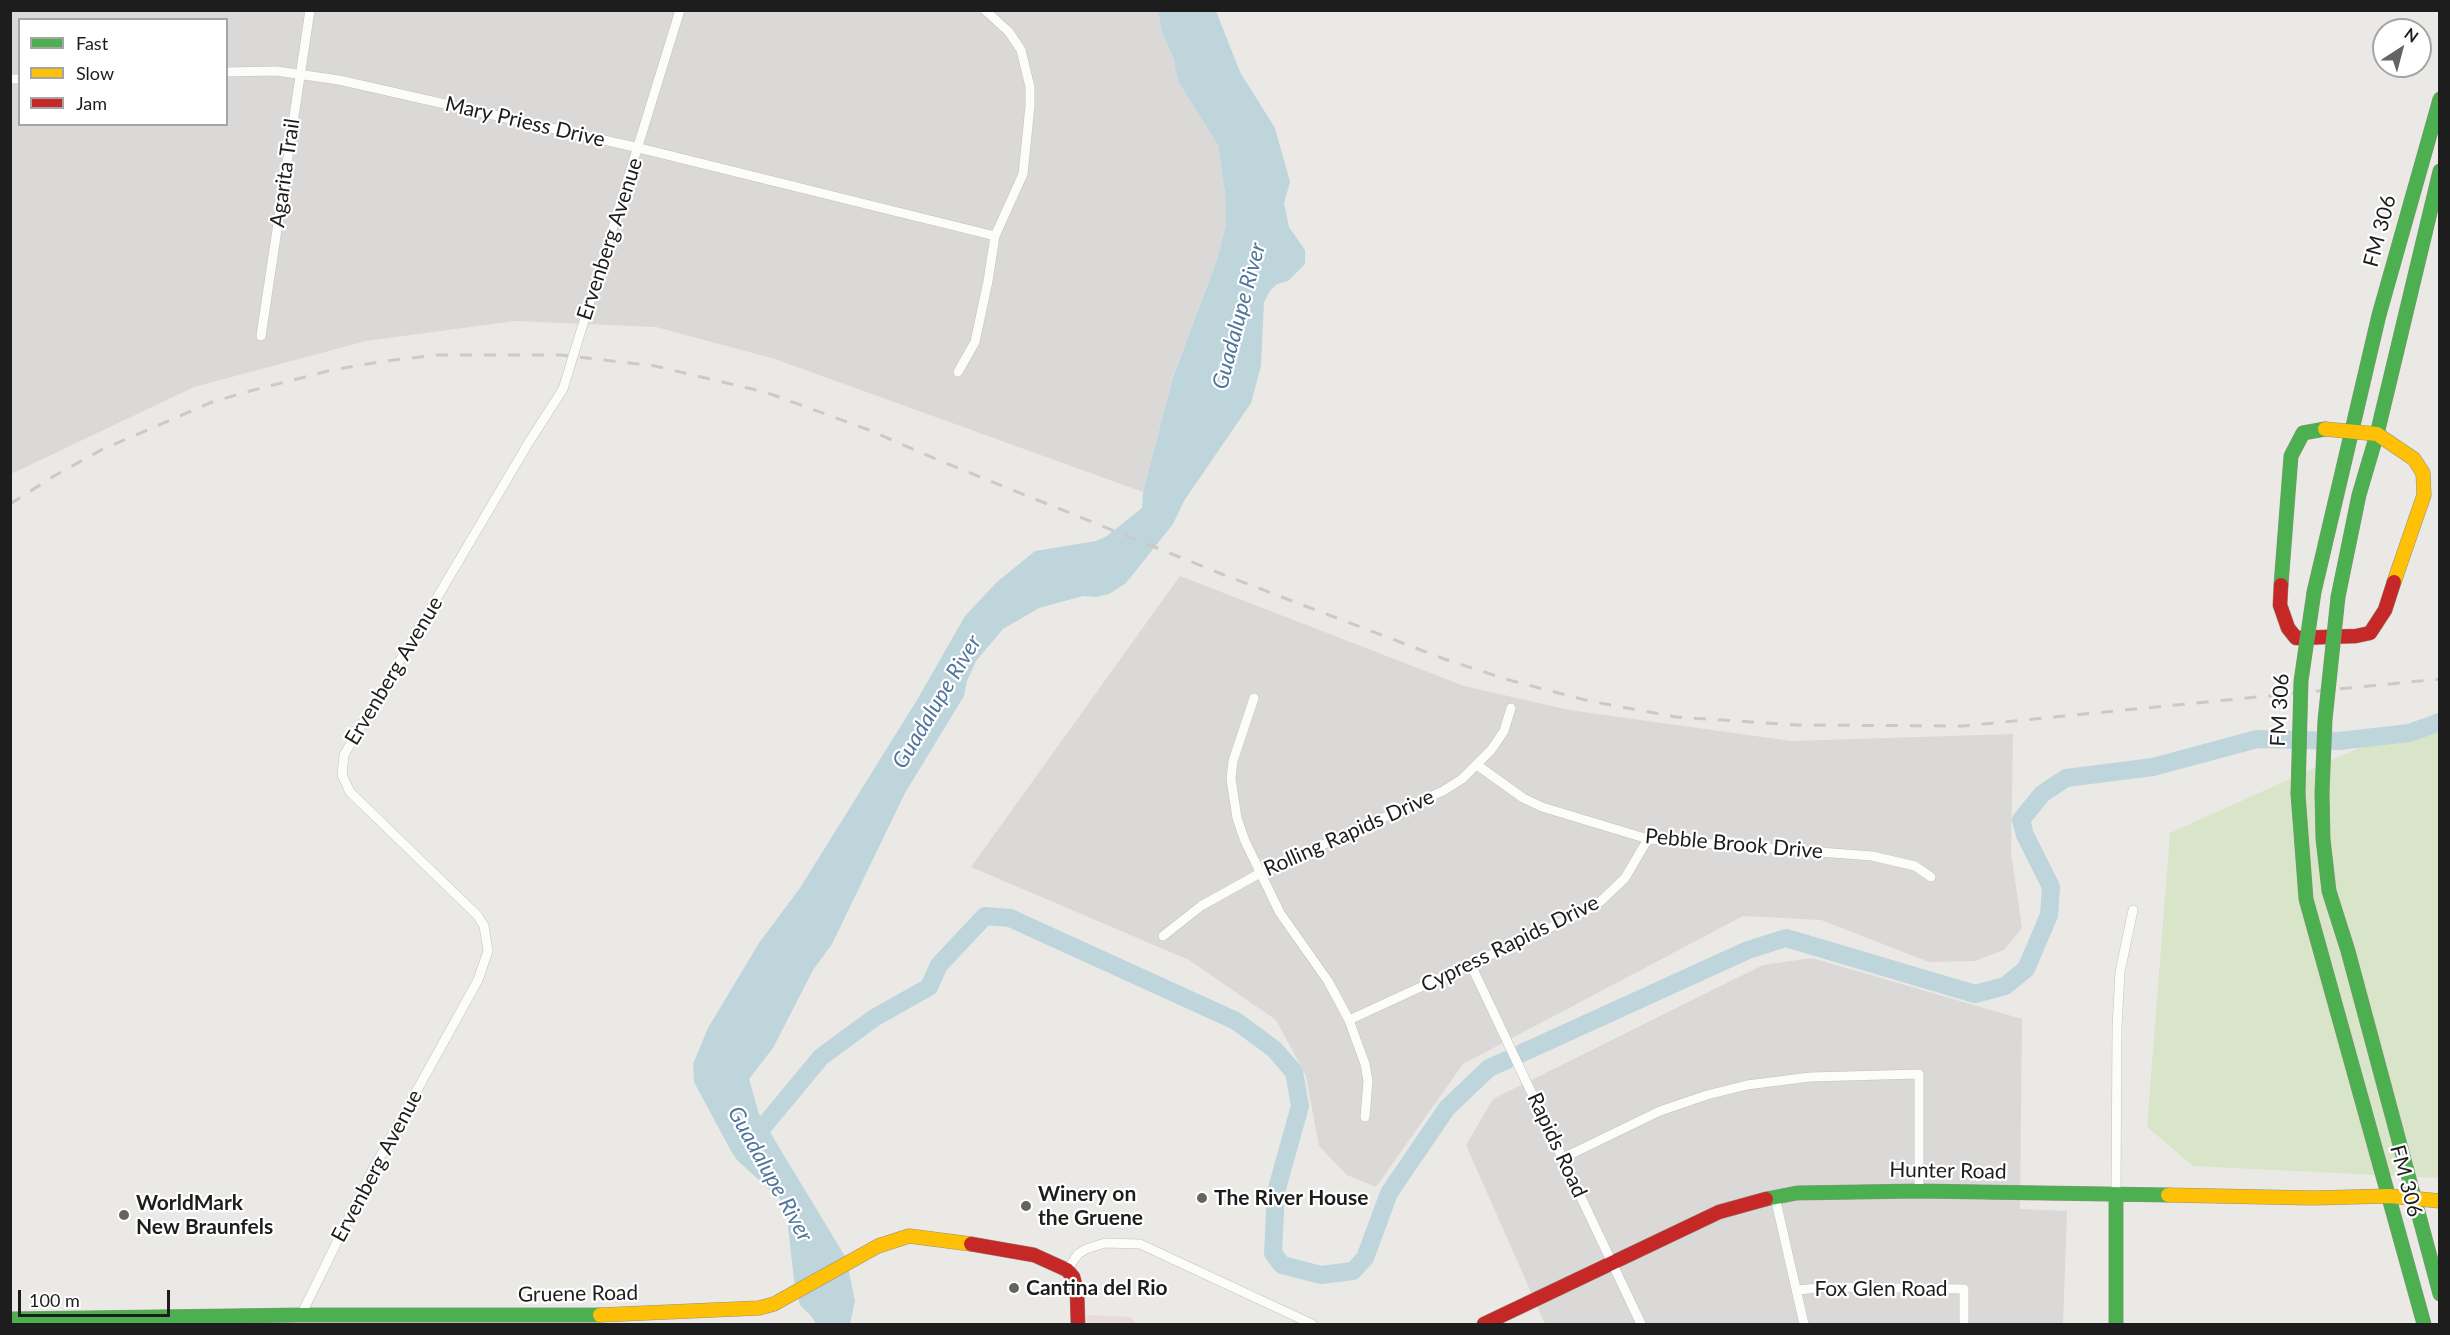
<!DOCTYPE html>
<style>
body{margin:0}
#map{position:relative;width:2450px;height:1335px;overflow:hidden;background:#ebe9e6;font-family:Lato,sans-serif}
canvas{display:block}
.frame{position:absolute;inset:0;border:12px solid #1d1d1d;pointer-events:none}
.legend{position:absolute;left:18px;top:18px;width:210px;height:108px;box-sizing:border-box;background:#fff;border:2px solid #a5a5a5;margin:0;padding:8px 10px;list-style:none;font-size:18px;color:#1d1d1d}
.legend li{display:flex;align-items:center;gap:12px;height:30px}
.legend b{width:30px;border:2px solid #a5a5a5}
.north{position:absolute;left:2372px;top:18px;width:60px;height:60px;box-sizing:border-box;background:#fff;border:2px solid #a5a5a5;border-radius:50%;rotate:36deg;font-size:16px;font-weight:700;line-height:24px;text-align:center;color:#1d1d1d}
.north::after{content:'';display:block;margin:auto;width:21px;height:27px;background:#656463;clip-path:polygon(50% 0,100% 100%,50% 72%,0 100%)}
.scale{position:absolute;left:18px;top:1290px;width:152px;height:27px;box-sizing:border-box;border:3px solid #1d1d1d;border-top:0;padding-left:8px;font-size:18px;line-height:21px;white-space:nowrap;color:#1d1d1d;-webkit-text-stroke:4px #fff;paint-order:stroke}
</style>
<div id="map">
<canvas width="2450" height="1335"></canvas>
<div class="frame"></div>
<ul class="legend">
<li><b style="height:8px;background:#4caf50"></b>Fast</li>
<li><b style="height:8px;background:#ffc107"></b>Slow</li>
<li><b style="height:8px;background:#c62828"></b>Jam</li>
</ul>
<div class="north">N</div>
<div class="scale">100 m</div>
</div>
<script>
const ctx = document.querySelector('canvas').getContext('2d');
ctx.lineJoin = 'round';
function fill(path, color) { ctx.fillStyle = color; ctx.fill(path, 'evenodd'); }
const shape = rows => new Path2D(rows.map(r => 'M' + r).join(''));
function strokePath(path, color, width, dash) { ctx.strokeStyle = color; ctx.lineWidth = width; ctx.lineCap = dash ? 'butt' : 'round'; ctx.setLineDash(dash || []); ctx.stroke(path); }
function drawText(font, color, halo, rows, align = 'center') {
  ctx.font = font + ' Lato,sans-serif'; ctx.lineWidth = 4.5; ctx.setLineDash([]); ctx.textBaseline = 'middle'; ctx.strokeStyle = halo; ctx.fillStyle = color; for (const [text, x, y, turn = 0] of rows) {
    ctx.save(); ctx.translate(x, y); ctx.rotate((+turn || 0) * Math.PI / 180); ctx.textAlign = isNaN(turn) ? turn : align; if (halo) ctx.strokeText(text, 0, 0); ctx.fillText(text, 0, 0); ctx.restore();
  }
}
fill(shape([
 [11,11,1158,11,1162,33,1173,57,1178,81,1218,145,1225,193,1226,224,1217,260,1173,376,1143,492,775,359,656,327,515,321,366,341,194,387,11,474],
 [20,20,226,20,226,124,20,124],
 [1180,576,1464,686,1569,710,1791,741,2013,734,2011,853,2022,928,2004,950,1975,961,1929,962,1821,920,1743,916,1463,1064,1376,1187,1347,1175,1319,1146,1306,1076,1276,1020,1189,960,971,867],
 [1812,958,2022,1019,2020,1209,2067,1211,2063,1324,1545,1324,1466,1145,1493,1099,1763,965]
]), '#dad9d7');
fill(shape([
 [1087,1315,1131,1317,1136,1324,1087,1324]
]), '#e8dbd9');
fill(shape([
 [2439,712,2439,1178,2193,1166,2147,1127,2170,833]
]), '#d8e5c8');
fill(shape([
 [1158,11,1216,11,1240,72,1275,128,1290,182,1284,203,1289,227,1305,250,1305,264,1288,281,1277,284,1270,291,1264,302,1261,366,1251,403,1184,501,1173,524,1126,583,1109,594,1096,597,1083,596,1039,608,1003,629,976,661,967,681,964,696,905,793,832,944,813,970,773,1048,749,1079,759,1114,846,1258,855,1301,850,1324,816,1324,812,1317,800,1305,794,1280,786,1209,783,1202,737,1160,731,1151,694,1082,693,1064,708,1028,759,943,800,888,917,700,965,616,997,582,1035,551,1096,541,1107,536,1142,508,1143,492,1173,377,1217,260,1226,224,1225,193,1218,145,1178,81,1173,57,1162,33]
]), '#bdd5db');
strokePath(shape([
 [1522,1053,1748,950,1786,938,1975,994,2005,986,2026,969,2049,915,2051,887,2025,835,2021,820,2042,794,2066,778,2153,767,2257,739,2339,741,2409,733,2440,722],
 [753,1139,821,1057,874,1018,929,987,939,965,985,916,1010,918,1236,1021,1274,1049,1294,1072,1300,1106,1276,1192,1273,1253,1282,1265,1321,1275,1353,1271,1365,1258,1389,1193,1447,1108,1489,1068,1507,1060]
]), '#bdd5db', 18);
const street = shape([
 [226,72,276,71,339,80,639,148,995,236],
 [10,79,20,79],
 [261,336,310,10],
 [958,372,975,342,988,281,995,236,1023,174,1030,106,1030,87,1021,50,1009,32,985,10],
 [1254,698,1233,761,1231,779,1237,818,1245,841,1280,913,1328,981,1349,1020,1365,1064,1368,1081,1365,1117],
 [1477,765,1523,798,1542,807,1648,839,1872,856,1915,866,1931,877],
 [1163,936,1201,906,1262,872,1443,791,1462,779,1491,750,1504,731,1511,708],
 [1471,965,1641,1324],
 [1349,1020,1586,911,1601,901,1625,878,1648,839],
 [1563,1158,1660,1111,1707,1095,1747,1085,1810,1077,1919,1074,1919,1191],
 [2116,1195,2117,1027,2120,972,2133,910],
 [1775,1197,1804,1324],
 [1067,1270,1078,1254,1086,1249,1105,1243,1140,1244,1312,1324],
 [1798,1290,1829,1287,1964,1289,1964,1324],
 [301,1315,370,1175,478,980,488,951,484,926,477,915,350,792,342,775,344,755,529,442,563,389,680,10]
]);
const fast = shape([
 [2281,585,2291,456,2303,433,2325,429],
 [2314,592,2379,315,2440,99],
 [2338,597,2359,495,2377,434,2440,171],
 [2322,793,2323,839,2329,891,2348,951,2440,1294],
 [2298,794,2306,899,2424,1324],
 [2116,1195,2116,1324],
 [1766,1199,1797,1193,1919,1191,2168,1195],
 [10,1319,301,1315,600,1315]
]);
const slow = shape([
 [2325,429,2377,434,2414,459,2423,473,2424,495,2394,582],
 [2168,1195,2313,1198,2389,1196,2440,1201],
 [600,1315,759,1308,774,1304,878,1246,909,1236,971,1244]
]);
const jam = shape([
 [2281,585,2280,605,2288,628,2296,638,2356,636,2370,633,2385,610,2394,582],
 [971,1244,1034,1255,1067,1270,1073,1277,1077,1291,1078,1324],
 [1484,1324,1719,1212,1766,1199]
]);
strokePath(street, '#c2c1c0', 10);
strokePath(fast, '#919380', 15);
strokePath(slow, '#919380', 15);
strokePath(jam, '#919380', 15);
strokePath(street, '#fcfcfb', 9);
strokePath(fast, '#4caf50', 14);
strokePath(slow, '#ffc107', 14);
strokePath(jam, '#c62828', 14);
strokePath(shape([
 [10,504,54,476,103,449,212,402,250,391,332,370,386,361,437,355,561,355,655,366,765,392,869,430,938,460,1224,575,1447,660,1509,680,1589,701,1676,717,1797,725,1963,726,2440,679]
]), '#cacac9', 3, [12, 12]);
const fastBridge = shape([
 [2322,793,2325,720,2338,597],
 [2298,794,2301,681,2314,592]
]);
strokePath(fastBridge, '#919380', 15, []);
strokePath(fastBridge, '#4caf50', 14);
for (const [x, y, r, color] of [
 [1202,1198,6,"#656463"],
 [1026,1206,6,"#656463"],
 [124,1215,6,"#656463"],
 [1014,1288,6,"#656463"]
]) { const dot = new Path2D(); dot.arc(x, y, r, 0, 2 * Math.PI); ctx.fillStyle = color; ctx.fill(dot); strokePath(dot, '#fff', 2); }
drawText('21px', '#1d1d1d', '#fff', [
 ["Mary Priess Drive",525,122,13],
 ["Agarita Trail",285,173,-82],
 ["FM 306",2380,231,-75],
 ["Ervenberg Avenue",610,239,-72],
 ["Ervenberg Avenue",394,671,-59],
 ["FM 306",2280,710,-87],
 ["Rolling Rapids Drive",1349,833,-24],
 ["Pebble Brook Drive",1734,844,5],
 ["Cypress Rapids Drive",1510,944,-26],
 ["Rapids Road",1557,1145,65],
 ["Ervenberg Avenue",377,1166,-62],
 ["Hunter Road",1948,1171,1],
 ["FM 306",2406,1181,75],
 ["Fox Glen Road",1881,1289],
 ["Gruene Road",578,1294,-1]
]);
drawText('bold 21px', '#1d1d1d', '#fff', [
 ["Winery on",1038,1194],
 ["the Gruene",1038,1218],
 ["The River House",1214,1198],
 ["WorldMark",136,1203],
 ["New Braunfels",136,1227],
 ["Cantina del Rio",1026,1288]
], 'left');
drawText('italic 22px', '#51769b', '#fff', [
 ["Guadalupe River",1239,316,-75],
 ["Guadalupe River",937,702,-59],
 ["Guadalupe River",770,1174,61]
]);
</script>
